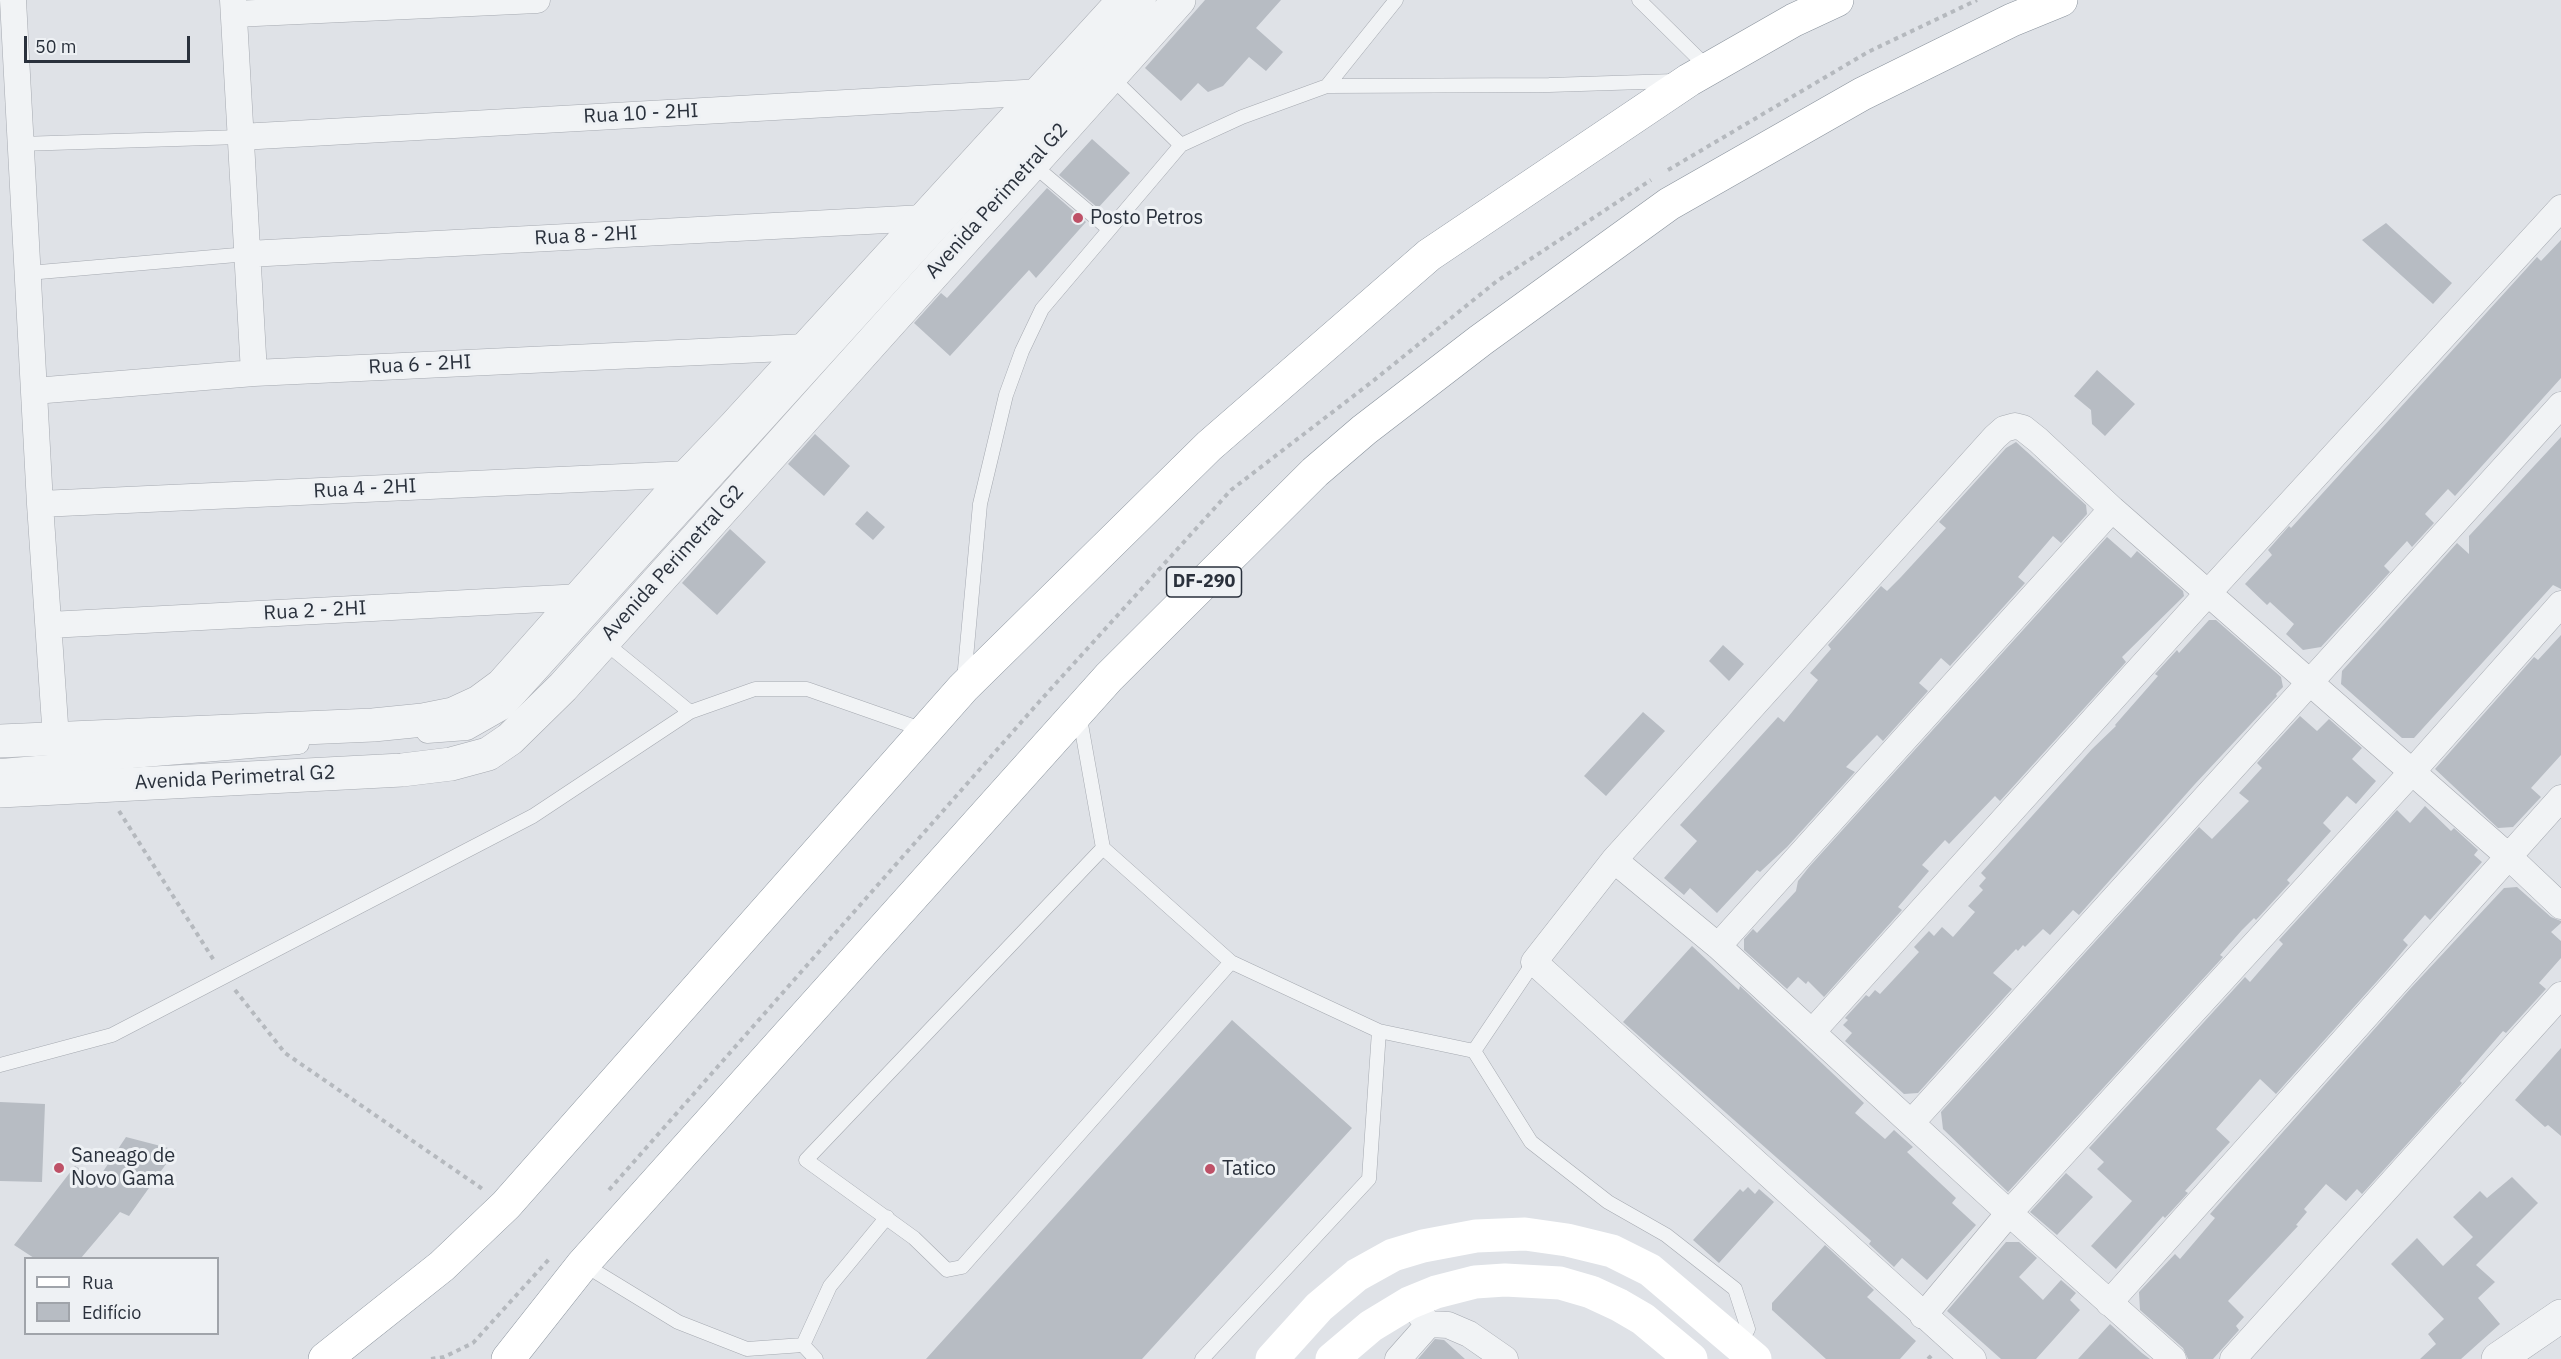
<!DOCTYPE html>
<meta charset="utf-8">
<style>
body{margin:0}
#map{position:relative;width:2561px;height:1359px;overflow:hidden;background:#dfe2e7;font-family:"IBM Plex Sans",sans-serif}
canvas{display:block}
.legend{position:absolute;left:24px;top:1257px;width:195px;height:78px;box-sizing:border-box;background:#eef1f4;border:2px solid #a0a4aa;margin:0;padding:8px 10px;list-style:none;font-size:18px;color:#2a313c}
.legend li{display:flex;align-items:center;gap:12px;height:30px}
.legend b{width:30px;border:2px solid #a0a4aa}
.scale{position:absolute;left:24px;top:36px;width:166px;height:27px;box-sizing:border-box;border:3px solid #2a313c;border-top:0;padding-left:8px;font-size:18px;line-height:21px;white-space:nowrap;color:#2a313c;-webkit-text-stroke:4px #eef1f4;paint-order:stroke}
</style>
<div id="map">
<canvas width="2561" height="1359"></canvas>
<ul class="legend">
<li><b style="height:8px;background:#fff"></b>Rua</li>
<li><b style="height:16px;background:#b7bcc3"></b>Edifício</li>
</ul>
<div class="scale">50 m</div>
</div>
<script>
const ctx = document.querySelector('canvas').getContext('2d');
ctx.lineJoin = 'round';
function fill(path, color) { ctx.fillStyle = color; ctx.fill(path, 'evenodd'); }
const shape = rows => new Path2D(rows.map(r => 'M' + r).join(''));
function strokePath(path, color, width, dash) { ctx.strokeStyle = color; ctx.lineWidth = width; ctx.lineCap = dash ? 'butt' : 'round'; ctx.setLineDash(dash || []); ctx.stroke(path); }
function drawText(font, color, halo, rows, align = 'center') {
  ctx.font = font + ' "IBM Plex Sans",sans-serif'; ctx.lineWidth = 6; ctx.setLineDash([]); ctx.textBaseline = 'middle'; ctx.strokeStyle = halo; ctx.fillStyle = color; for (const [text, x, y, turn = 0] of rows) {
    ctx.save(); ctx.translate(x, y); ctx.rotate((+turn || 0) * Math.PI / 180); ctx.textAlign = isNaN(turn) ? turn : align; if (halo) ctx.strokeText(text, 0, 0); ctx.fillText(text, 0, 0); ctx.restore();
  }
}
fill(shape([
 [1205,0,1281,0,1256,28,1283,52,1266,71,1249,57,1223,86,1208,92,1198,83,1181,101,1145,68],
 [1092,139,1130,173,1098,208,1059,175],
 [1047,188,1086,222,1036,278,1029,270,950,356,914,323,941,293,947,298],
 [2386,223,2452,283,2433,304,2362,240],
 [2561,240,2561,378,2455,496,2448,489,2425,514,2434,523,2412,547,2407,541,2384,566,2390,572,2321,647,2303,650,2286,634,2294,624,2270,602,2267,605,2245,584,2272,555,2268,550,2289,526,2291,528,2537,257,2541,261],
 [2097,370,2135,404,2105,436,2092,424,2091,410,2074,396],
 [815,434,850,466,824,496,788,464],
 [2561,437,2561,589,2553,585,2414,738,2402,738,2341,684,2342,671,2457,543,2469,554,2469,536],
 [2016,442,2086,505,2087,514,2061,543,2053,536,2018,577,2025,583,1950,666,1941,658,1919,683,1928,691,1883,741,1877,735,1846,767,1855,772,1787,847,1760,872,1757,870,1717,913,1690,888,1684,895,1664,878,1697,841,1680,825,1778,717,1784,722,1818,680,1810,673,1831,649,1828,645,1881,586,1887,591,1901,577,1946,528,1939,522,2006,448],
 [867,511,885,527,873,540,855,524],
 [730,529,766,562,717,615,682,583],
 [2107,537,2131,558,2137,551,2183,591,2184,596,2122,657,2126,662,2000,801,1995,796,1949,844,1945,840,1922,865,1929,871,1898,907,1902,910,1824,997,1808,981,1806,984,1798,977,1787,989,1744,950,1744,939,1753,929,1757,933,1796,891,1798,881,1809,867],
 [2209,620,2216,620,2281,677,2283,687,2276,694,2277,696,2195,784,2079,915,2073,910,2050,935,2043,929,2025,947,2023,945,2018,951,2016,949,1993,973,2012,989,1918,1093,1904,1094,1845,1041,1852,1033,1843,1025,1848,1020,1845,1018,1866,995,1869,997,1875,990,1880,994,1919,952,1914,947,1929,931,1934,936,1942,927,1953,937,1975,912,1968,906,1983,890,1979,886,1986,878,1981,873,2092,749,2116,726,2115,725,2158,676,2155,674,2177,650,2179,653],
 [2561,635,2561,755,2531,788,2541,797,2513,827,2498,828,2435,769,2534,657,2538,660],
 [1723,645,1744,664,1729,681,1709,661],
 [1643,712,1665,731,1606,796,1584,776],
 [2300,716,2317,731,2329,719,2362,748,2352,759,2376,781,2356,804,2347,796,2323,823,2331,831,2287,880,2290,883,2256,920,2254,918,2242,930,2220,955,2223,957,2008,1192,1943,1129,1941,1112,2199,827,2212,839,2249,801,2239,793,2262,768,2257,763],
 [2425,806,2451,831,2454,828,2478,850,2474,855,2482,862,2430,920,2425,915,2403,940,2408,945,2388,969,2276,1094,2260,1079,2216,1129,2230,1142,2185,1191,2188,1193,2165,1218,2163,1216,2116,1269,2091,1246,2132,1201,2097,1169,2104,1162,2089,1148,2245,977,2250,982,2283,944,2279,940,2397,810,2410,823],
 [2517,887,2551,917,2561,921,2561,923,2551,932,2561,941,2561,958,2539,983,2546,989,2506,1033,2503,1031,2460,1081,2462,1083,2362,1194,2357,1189,2346,1201,2326,1184,2304,1209,2307,1212,2296,1225,2298,1226,2228,1301,2244,1317,2236,1326,2239,1330,2213,1359,2188,1359,2183,1348,2140,1310,2139,1292,2175,1254,2180,1259,2215,1218,2210,1214,2410,989,2504,888],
 [1692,946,1739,990,1740,986,1864,1103,1855,1113,1885,1139,1894,1130,1913,1147,1907,1152,1956,1198,1952,1203,1976,1225,1927,1280,1902,1258,1894,1267,1869,1244,1871,1241,1870,1240,1623,1022],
 [1232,1020,1352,1128,1142,1359,926,1359],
 [2561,1048,2561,1136,2548,1125,2545,1127,2515,1100],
 [0,1102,45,1104,42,1182,0,1181],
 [126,1137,176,1150,129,1216,120,1212,81,1258,34,1258,14,1245,75,1166,98,1179],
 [2066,1173,2093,1197,2057,1235,2030,1212],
 [2512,1177,2538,1203,2476,1265,2495,1282,2478,1298,2500,1324,2461,1359,2420,1359,2436,1344,2428,1334,2444,1319,2391,1264,2417,1238,2443,1266,2473,1237,2453,1217,2480,1191,2487,1198],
 [1748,1187,1755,1194,1759,1189,1774,1202,1719,1263,1693,1240,1740,1189,1743,1192],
 [2006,1242,2019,1242,2037,1258,2019,1277,2043,1300,2061,1280,2076,1293,2070,1300,2080,1310,2036,1359,2001,1359,1947,1311],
 [1825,1245,1874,1290,1867,1297,1916,1341,1900,1359,1826,1359,1772,1310,1772,1303],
 [2110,1324,2142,1353,2150,1359,2078,1359],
 [1435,1339,1444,1340,1465,1359,1418,1359]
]), '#b7bcc3');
const service = shape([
 [1639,0,1709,69],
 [1109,75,1181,145],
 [1327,86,1396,0],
 [20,144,240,137],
 [1031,163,1109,229],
 [28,273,248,254],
 [603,641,690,712],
 [964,680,980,504,1006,395,1022,351,1042,309,1181,145,1242,117,1327,86,1549,85,1675,81],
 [1079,713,1103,848,1231,962,1379,1031,1474,1051,1531,1142,1608,1202,1666,1235,1735,1289,1748,1329,1739,1345],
 [1103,848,806,1160,914,1238,947,1270,962,1267,1231,962],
 [1474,1051,1534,962],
 [0,1065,112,1035,533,816,690,712,755,689,807,689,924,730],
 [583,1264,678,1322,747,1349,803,1345],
 [816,1359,803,1345,830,1286,887,1217],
 [1202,1359,1369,1179,1379,1031]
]);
const pedestrian = shape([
 [427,733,467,730,504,709,1146,0],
 [0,769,299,744]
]);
const minor = shape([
 [13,0,40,504,56,739],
 [233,0,254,373],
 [234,14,537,0],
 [240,137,1042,92],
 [248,254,924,218],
 [34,391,254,373,806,347],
 [40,504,689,474],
 [49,625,582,597],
 [1614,860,1534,962,1973,1359],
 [1718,946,2112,509],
 [1813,1031,2208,593,2561,208],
 [1911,1123,2561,405],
 [1409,1303,1429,1324,1448,1325,1469,1334,1505,1359],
 [2109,1303,2561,798],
 [1923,1316,2009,1213,2411,773,2561,604],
 [1398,1359,1429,1324],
 [2173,1359,2009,1213,1718,946,1614,860,1995,437,2004,429,2015,426,2023,428,2038,440,2112,509,2508,856,2561,906],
 [2233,1359,2561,995]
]);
const tertiary = shape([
 [0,741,373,725,423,720,453,714,479,702,502,685,689,474,735,426,1124,0],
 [0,791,402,770,451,764,488,754,510,739,563,687,1179,0],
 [2498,1359,2561,1316]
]);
const trunk = shape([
 [325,1359,442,1266,506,1205,963,688,1209,446,1429,255,1689,80,1794,20,1837,0],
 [508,1359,583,1264,1109,677,1315,472,1364,430,1481,340,1669,204,1862,94,2012,20,2061,0]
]);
strokePath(service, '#a5a9b0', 15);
strokePath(pedestrian, '#a5a9b0', 21);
strokePath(minor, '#a5a9b0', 27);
strokePath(tertiary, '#a5a9b0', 34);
strokePath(trunk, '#88919b', 34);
strokePath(shape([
 [1668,170,1868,52,1977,0],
 [119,811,215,962],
 [235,990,285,1053,484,1190],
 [609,1190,1039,702,1231,490,1373,381,1497,281,1651,180],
 [431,1359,444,1357,473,1343,551,1257],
 [1928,1359,1934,1353]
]), '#b5b9be', 4, [4.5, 4.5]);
strokePath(service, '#f1f3f5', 14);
strokePath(pedestrian, '#f1f3f5', 20);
strokePath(minor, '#f1f3f5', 26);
strokePath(tertiary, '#f1f3f5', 33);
strokePath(shape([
 [1272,1359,1319,1307,1357,1275,1393,1255,1423,1246,1476,1236,1525,1234,1567,1240,1612,1251,1650,1270,1755,1359],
 [1332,1359,1371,1326,1409,1303,1436,1292,1475,1282,1505,1280,1560,1283,1591,1292,1619,1305,1643,1319,1691,1359]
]), '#fff', 33);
strokePath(trunk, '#fff', 33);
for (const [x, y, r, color] of [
 [1078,218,6,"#be5167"],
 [59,1168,6,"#be5167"],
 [1210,1169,6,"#be5167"]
]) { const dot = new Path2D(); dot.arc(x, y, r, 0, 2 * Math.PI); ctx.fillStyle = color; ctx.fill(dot); strokePath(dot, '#eef1f4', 2); }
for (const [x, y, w] of [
 [1204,582,75]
]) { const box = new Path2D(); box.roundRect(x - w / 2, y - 15, w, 30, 4.5); ctx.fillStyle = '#eef1f4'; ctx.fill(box); strokePath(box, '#2a313c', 1.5); }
drawText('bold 18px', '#2a313c', null, [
 ["DF-290",1204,582]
]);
drawText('20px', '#2a313c', '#eef1f4', [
 ["Rua 10 - 2HI",641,114,-3],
 ["Avenida Perimetral G2",997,201,-48],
 ["Rua 8 - 2HI",586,236,-3],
 ["Rua 6 - 2HI",420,365,-3],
 ["Rua 4 - 2HI",365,489,-3],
 ["Avenida Perimetral G2",673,563,-48],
 ["Rua 2 - 2HI",315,611,-3],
 ["Avenida Perimetral G2",235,778,-3]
]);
drawText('20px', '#2a313c', '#eef1f4', [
 ["Posto Petros",1090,218],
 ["Saneago de",71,1156],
 ["Novo Gama",71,1179],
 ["Tatico",1222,1169]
], 'left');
</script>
